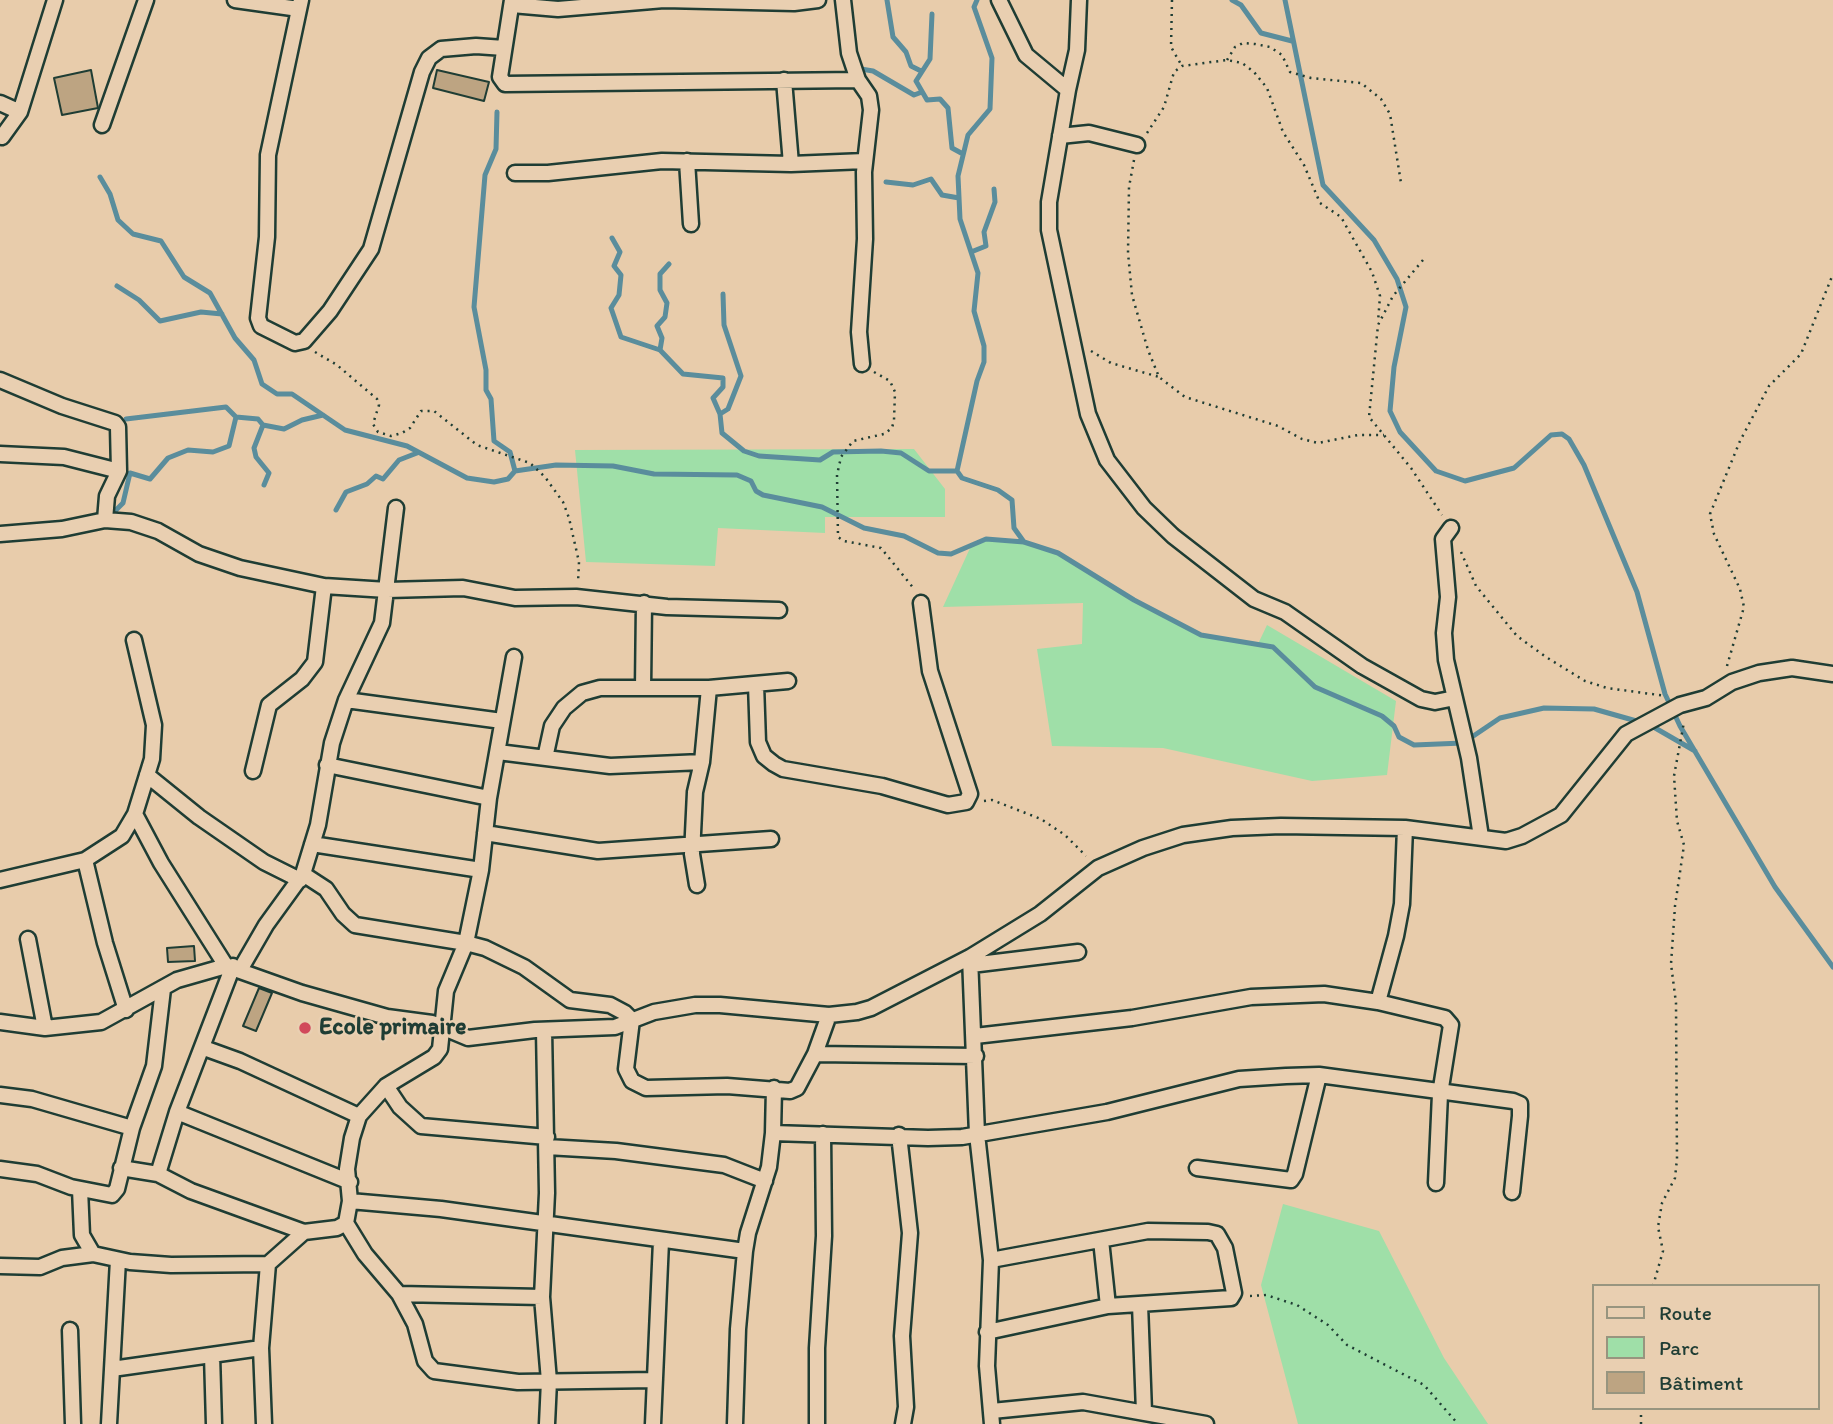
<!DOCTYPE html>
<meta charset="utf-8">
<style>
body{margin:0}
#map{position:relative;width:1833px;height:1424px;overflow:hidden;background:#e8ccab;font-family:Itim,sans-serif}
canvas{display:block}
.legend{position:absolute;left:1592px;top:1284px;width:228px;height:126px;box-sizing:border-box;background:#e9cfb1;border:2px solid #98957f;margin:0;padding:9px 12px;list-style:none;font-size:21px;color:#1f3d34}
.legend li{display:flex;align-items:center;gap:14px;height:35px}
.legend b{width:35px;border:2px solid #98957f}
</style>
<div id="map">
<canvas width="1833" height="1424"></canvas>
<ul class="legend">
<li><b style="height:9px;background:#e9cfb1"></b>Route</li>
<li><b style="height:19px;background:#9fdfa8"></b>Parc</li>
<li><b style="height:19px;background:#bda482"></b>Bâtiment</li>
</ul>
</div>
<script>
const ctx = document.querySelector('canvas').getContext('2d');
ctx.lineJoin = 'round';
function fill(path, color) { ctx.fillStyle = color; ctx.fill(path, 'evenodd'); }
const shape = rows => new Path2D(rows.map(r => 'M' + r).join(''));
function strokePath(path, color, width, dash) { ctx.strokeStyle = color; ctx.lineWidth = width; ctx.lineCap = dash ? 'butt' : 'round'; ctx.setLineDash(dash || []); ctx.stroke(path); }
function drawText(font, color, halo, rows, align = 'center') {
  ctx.font = font + ' Itim,sans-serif'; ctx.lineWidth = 5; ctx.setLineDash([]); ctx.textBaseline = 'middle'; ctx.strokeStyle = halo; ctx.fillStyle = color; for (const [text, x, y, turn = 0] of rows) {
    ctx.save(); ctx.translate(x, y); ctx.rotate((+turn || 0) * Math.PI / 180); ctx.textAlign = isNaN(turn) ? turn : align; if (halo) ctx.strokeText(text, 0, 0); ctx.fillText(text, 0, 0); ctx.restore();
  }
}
fill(shape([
 [914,449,945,489,945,517,825,517,825,533,718,528,715,566,586,562,575,450],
 [998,538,1024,542,1058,553,1134,600,1201,635,1258,644,1267,625,1396,701,1387,775,1312,781,1163,748,1052,746,1037,649,1082,644,1083,603,943,607,971,546,986,539],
 [1283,1204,1379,1231,1444,1358,1488,1424,1298,1424,1261,1285]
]), '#9fdfa8');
strokePath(shape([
 [887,0,893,37,906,52,911,66,921,71],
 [977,0,974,7,992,58,990,109,968,135,958,176,960,219,978,273,974,311,984,346,984,362,977,381,957,471,962,478,998,490,1012,500,1014,528,1024,542],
 [1232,0,1241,5,1261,33,1292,41],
 [1285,0,1323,185,1374,240,1397,279,1406,307,1394,367,1390,411,1400,432,1436,471,1465,481,1514,468,1551,435,1562,434,1569,439,1584,465,1637,592,1665,694,1680,726,1775,887,1833,967],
 [932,14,930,59,916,81,927,100,940,99,948,108,952,148,963,154],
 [855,68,873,71,914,95,922,92],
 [497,112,496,149,485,175,474,307,486,370,486,390,491,399,494,441,510,452,515,471],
 [100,177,110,194,118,220,133,234,161,241,184,277,210,293,235,338,254,360,262,384,277,394,292,394,345,430,407,446,467,478,494,482,508,479,515,471,556,465,613,466,654,474,737,475,751,481,756,491,763,495,822,507,864,528,904,536,938,553,951,554,986,539,1024,542,1058,553,1134,600,1201,635,1273,647,1315,687,1382,716,1394,726,1399,737,1414,745,1463,743,1500,718,1544,708,1594,709,1640,722],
 [886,182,913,185,931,179,942,195,959,198],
 [612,238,620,252,614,266,621,275,619,295,611,308,621,337,660,350,683,374,723,378,723,387,713,398,720,414,722,433,744,451,759,456,820,460,833,452,881,451,901,453,929,471,957,471],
 [971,252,986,246,984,232,995,202,994,189],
 [117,286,139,300,160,321,201,312,222,314],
 [660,350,662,338,657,326,665,317,667,303,660,290,660,274,669,264],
 [720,414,728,409,741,376,724,325,723,294],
 [126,419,226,407,236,417,258,419,263,425,284,429,302,420,323,415],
 [263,425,254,448,256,457,269,473,264,485],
 [336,510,346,492,367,484,376,476,383,479,399,460,417,453],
 [110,516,123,503,130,473,150,479,168,458,188,450,213,452,229,446,236,417],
 [1650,725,1695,751]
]), '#5a8d9c', 5);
const building = shape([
 [91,70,98,108,62,115,54,78,91,70],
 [437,70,489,82,484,101,433,88,437,70],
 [194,946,195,961,168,962,167,948,194,946],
 [259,988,272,993,256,1031,243,1026,259,988]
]);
fill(building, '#bda482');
strokePath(building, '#1f3d34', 2);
const street = shape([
 [235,0,299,9],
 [301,0,268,155,267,237,258,318,261,326,295,343,304,341,330,311,371,249,422,72,429,58,441,49,476,46,504,48],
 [512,0,500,77,505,84,858,80],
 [843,0,849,53,858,80,869,96,871,110,864,172,865,239,859,332,862,364],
 [999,0,1026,55,1068,90,1049,202,1049,230,1088,414,1107,460,1144,508,1173,536,1254,599,1285,612,1362,666,1421,699,1435,702,1455,698],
 [512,5,558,9,664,0,794,3,818,0],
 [784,80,791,164],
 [1068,90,1077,50,1079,0],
 [0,103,20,112],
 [102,125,146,0],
 [1060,136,1089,133,1137,145],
 [2,137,20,112,55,0],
 [687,161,691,224],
 [515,173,548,173,662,161,791,164,865,161],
 [0,380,62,406,115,423,118,427,119,471,107,496,105,520],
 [0,454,64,457,119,471],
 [1451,528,1443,539,1448,597,1444,633,1446,660,1469,758,1481,837],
 [0,534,62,529,105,520,131,522,158,531,199,554,240,568,324,586,387,590,463,588,515,598,576,597,667,607,779,610],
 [756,684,758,742,764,756,774,764,783,769,882,786,948,805,966,802,970,794,930,671,921,603],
 [643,688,644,603],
 [346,700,502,721],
 [498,752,610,766,702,762],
 [545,758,552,726,564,708,582,693,600,688,709,688],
 [327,765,489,798],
 [253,771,269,705,302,679,315,662,324,586],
 [147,775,199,817,264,862,300,880],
 [135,814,161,863,226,966],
 [485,833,598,851,771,839],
 [312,844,481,870],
 [85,860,105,943,126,1010],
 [303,874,326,889,343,914,355,925,466,943,481,870,489,798,514,657],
 [0,880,85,860,122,836,135,814,152,759,154,725,134,640],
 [697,885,692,854,695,792,702,762,709,688,788,681],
 [28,939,45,1028],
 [970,957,977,1134,991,1260,987,1366,992,1424],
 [971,965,1078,952],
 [240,970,266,925,303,874,318,825,332,743,346,700,382,623,396,508],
 [1378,1002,1445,1018,1451,1025,1440,1094,1436,1183],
 [0,1022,45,1028,101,1022,177,980,226,966,302,993,387,1017,432,1023,468,1038,535,1030,615,1027,654,1012,695,1005,720,1005,829,1015,857,1012,871,1008,970,957,1040,914,1098,868,1143,848,1183,835,1232,828,1281,826,1405,828,1506,841,1522,836,1561,815,1626,734,1680,705,1706,698,1732,682,1759,673,1792,668,1833,674],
 [544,1030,547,1193,542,1297,549,1381,547,1424],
 [975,1036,1132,1018,1251,997,1324,994,1378,1002,1396,936,1402,904,1405,828],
 [204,1048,240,1061,359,1116],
 [815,1054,976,1056],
 [386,1086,400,1107,421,1126,547,1137],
 [774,1088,773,1133,928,1138,962,1137,1107,1112,1239,1079,1286,1076,1319,1075,1513,1101,1520,1104,1520,1116,1512,1192],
 [0,1095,32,1099,132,1128],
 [177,1112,350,1182],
 [899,1135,910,1233,902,1336,906,1407,903,1424],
 [547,1147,616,1151,724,1165,765,1181],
 [121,1168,158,1174,177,1112,233,966],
 [1197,1168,1291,1180,1295,1174,1319,1075],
 [0,1169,37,1174,71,1187,112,1195,117,1189,132,1128,154,1066,163,989],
 [158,1174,191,1191,304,1232],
 [80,1189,82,1235,93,1254],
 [350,1201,441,1209,745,1251],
 [346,1223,365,1254,399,1294],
 [1101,1240,1108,1306],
 [0,1266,40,1267,62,1258,93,1254,130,1262,171,1265,268,1264],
 [542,1297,399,1294,415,1324,425,1361,434,1371,518,1382,655,1380],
 [1140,1304,1144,1412],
 [70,1330,73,1424],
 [987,1332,1108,1306,1231,1298,1234,1293,1225,1248,1217,1234,1208,1232,1148,1231,991,1260],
 [212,1355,214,1424],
 [112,1369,261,1348],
 [992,1411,1083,1402,1206,1424],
 [109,1424,118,1260],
 [264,1424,261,1348,268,1264,304,1232,337,1228,346,1223,350,1201,347,1169,352,1138,359,1116,386,1086,434,1057,440,1049,446,991,466,943,485,948,524,967,570,1000,610,1005,625,1013,632,1020,626,1069,632,1081,646,1088,727,1086,790,1091,797,1088,815,1054,829,1015],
 [653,1424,661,1241],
 [735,1424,738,1329,745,1251,748,1233,769,1167,773,1133],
 [817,1424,817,1348,824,1236,823,1134]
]);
strokePath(street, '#1f3d34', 19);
strokePath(shape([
 [1172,0,1171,47,1182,66],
 [1227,60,1235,47,1243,43,1255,44,1270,47,1282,55,1290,72,1311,78,1361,83,1381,99,1390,114,1401,183],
 [1147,133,1164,107,1174,72,1182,66,1227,60,1242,63,1254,72,1267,88,1283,132,1304,165,1320,203,1341,217,1372,272,1380,296,1378,322],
 [1134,160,1129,187,1128,253,1132,295,1148,350,1159,377,1185,397,1278,426,1302,439,1318,443,1358,435,1384,435],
 [1423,260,1393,296,1378,325,1369,417,1411,468,1442,515],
 [1091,351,1111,363,1159,377],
 [315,352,337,365,377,399,379,405,373,424,378,432,391,436,402,433,410,428,421,411,434,411,477,445,530,463,545,477,563,502,569,518,579,562,578,582],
 [874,372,890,381,895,392,894,420,892,428,884,434,853,441,841,457,837,475,838,537,844,541,881,548,915,590],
 [1461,552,1476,586,1517,636,1546,657,1585,681,1607,688,1666,696],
 [1727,666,1744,607,1740,589,1714,534,1710,514,1740,441,1769,386,1801,354,1833,274],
 [984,801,992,800,1041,819,1065,835,1086,856],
 [1653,1286,1663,1251,1658,1227,1662,1203,1675,1178,1677,1159,1676,1003,1671,964,1675,906,1684,845,1677,821,1674,776,1684,722],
 [1250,1296,1266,1295,1297,1305,1328,1325,1347,1345,1424,1385,1458,1424],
 [1641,1424,1641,1408]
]), '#1f3d34', 2.5, [2, 5]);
strokePath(street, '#e9cfb1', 14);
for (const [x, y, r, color] of [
 [305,1028,7,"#d1495b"]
]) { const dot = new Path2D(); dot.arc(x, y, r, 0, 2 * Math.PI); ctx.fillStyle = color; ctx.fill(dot); strokePath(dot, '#e9cfb1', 2.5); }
drawText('bold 24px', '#1f3d34', '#e9cfb1', [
 ["Ecole primaire",319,1028]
], 'left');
</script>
